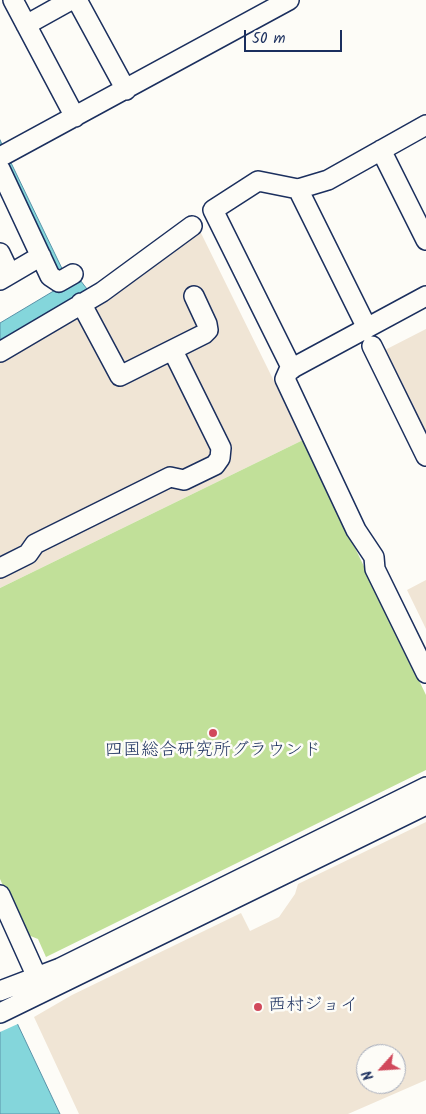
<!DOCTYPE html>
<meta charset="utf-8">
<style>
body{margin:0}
#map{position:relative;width:426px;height:1114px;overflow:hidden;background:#fdfcf7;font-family:Kalam,sans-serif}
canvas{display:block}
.north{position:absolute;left:356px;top:1044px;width:50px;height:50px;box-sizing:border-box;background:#fdfcf7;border:1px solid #a3aaba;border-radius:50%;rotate:244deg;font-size:14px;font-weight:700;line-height:20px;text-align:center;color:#1b2f5e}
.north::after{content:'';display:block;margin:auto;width:18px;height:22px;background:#d1495b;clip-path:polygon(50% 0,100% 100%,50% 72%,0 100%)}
.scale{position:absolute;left:244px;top:30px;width:98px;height:22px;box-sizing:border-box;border:2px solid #1b2f5e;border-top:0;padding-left:6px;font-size:15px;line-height:18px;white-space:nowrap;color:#1b2f5e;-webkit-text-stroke:4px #fdfcf7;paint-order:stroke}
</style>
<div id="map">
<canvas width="426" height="1114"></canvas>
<div class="north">N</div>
<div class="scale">50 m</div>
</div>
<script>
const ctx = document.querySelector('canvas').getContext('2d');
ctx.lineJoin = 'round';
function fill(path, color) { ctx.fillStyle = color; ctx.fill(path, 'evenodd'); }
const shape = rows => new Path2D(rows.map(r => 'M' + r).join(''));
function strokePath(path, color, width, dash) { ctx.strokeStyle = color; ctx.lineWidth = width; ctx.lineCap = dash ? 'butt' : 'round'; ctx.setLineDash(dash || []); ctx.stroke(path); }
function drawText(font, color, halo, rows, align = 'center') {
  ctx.font = font + ' Kalam,"Klee One",sans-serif'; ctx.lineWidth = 5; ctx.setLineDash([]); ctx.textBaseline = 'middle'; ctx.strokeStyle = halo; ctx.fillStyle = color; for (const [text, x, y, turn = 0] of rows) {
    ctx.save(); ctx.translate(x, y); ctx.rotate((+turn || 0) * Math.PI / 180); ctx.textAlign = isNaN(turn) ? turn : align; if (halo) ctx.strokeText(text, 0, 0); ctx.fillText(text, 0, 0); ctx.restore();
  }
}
fill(shape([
 [199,229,303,440,0,588,0,359],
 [426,329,426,446,381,352],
 [426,580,426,629,407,590],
 [426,822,426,1080,348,1114,79,1114,34,1017,72,995,241,913,250,931,279,917,295,894,298,884],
 [366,1054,396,1054,396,1084,366,1084]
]), '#f0e5d5');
fill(shape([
 [303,440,426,695,426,770,46,957,38,939,28,935,23,930,0,879,0,588]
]), '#c1e099');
const water = shape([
 [0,140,68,281,77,276,87,289,0,342,0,323,62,286,0,157,0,140],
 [0,987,60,1114,0,1114,0,987]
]);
fill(water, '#84d6db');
strokePath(water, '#5a93a9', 1);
fill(shape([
 [0,985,20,1023,0,1032]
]), '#fdfcf7');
const minor = shape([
 [13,0,75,117],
 [77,0,126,90],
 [26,25,71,0],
 [381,150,426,240],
 [0,157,289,0],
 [0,169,50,276,59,282,73,274],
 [298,189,367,328],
 [0,253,10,274],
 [0,280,41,256],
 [426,296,289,370,285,379,356,530,374,557,375,569,426,673],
 [81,303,120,376,204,334,208,330,207,324,194,296],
 [372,346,426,456],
 [0,352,102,292,192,226],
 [292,369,213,210,258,181,298,189,328,180,426,125],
 [0,568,28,554,35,544,170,477,184,480,215,465,220,458,221,448,173,351],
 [0,895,41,986],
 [0,991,60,968,426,787],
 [0,1013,426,805]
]);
strokePath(minor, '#1b2f5e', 22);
strokePath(minor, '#fdfcf7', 19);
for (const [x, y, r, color] of [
 [213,733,5,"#d1495b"],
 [258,1007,5,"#d1495b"]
]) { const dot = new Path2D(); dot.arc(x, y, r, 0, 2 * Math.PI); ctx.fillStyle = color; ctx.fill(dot); strokePath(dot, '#fdfcf7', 2); }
drawText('18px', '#1b2f5e', '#fdfcf7', [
 ["四国総合研究所グラウンド",213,752],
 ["西村ジョイ",268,1007,"left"]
]);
</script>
